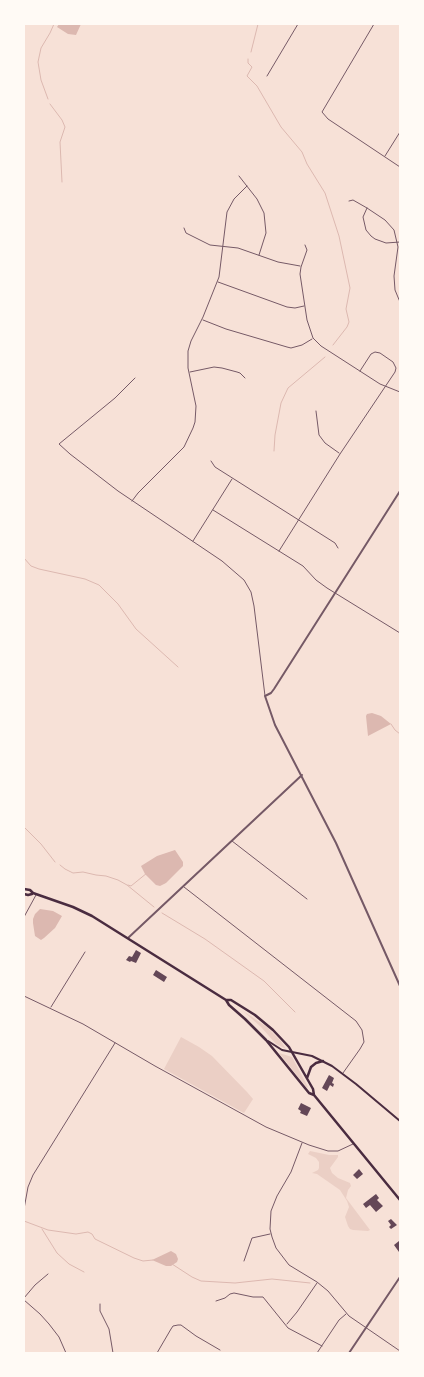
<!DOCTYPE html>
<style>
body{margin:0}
#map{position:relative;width:424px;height:1377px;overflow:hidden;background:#f7e1d7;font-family:Signika,sans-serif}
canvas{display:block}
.frame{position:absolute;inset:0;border:25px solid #fffaf5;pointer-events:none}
</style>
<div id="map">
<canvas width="424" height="1377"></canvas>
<div class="frame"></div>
</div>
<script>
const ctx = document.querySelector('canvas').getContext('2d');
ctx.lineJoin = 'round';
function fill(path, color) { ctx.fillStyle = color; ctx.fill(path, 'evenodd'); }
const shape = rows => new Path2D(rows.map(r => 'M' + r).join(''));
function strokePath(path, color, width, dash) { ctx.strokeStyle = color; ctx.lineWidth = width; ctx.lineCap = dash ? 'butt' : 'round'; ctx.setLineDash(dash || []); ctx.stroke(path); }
fill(shape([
 [243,1011,267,1027,281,1041,286,1049,276,1044,261,1027],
 [181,1037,199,1047,212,1056,247,1092,253,1099,244,1113,164,1069],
 [279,1053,292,1057,308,1087,307,1088],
 [310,1151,329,1155,338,1155,338,1157,330,1168,332,1173,338,1178,350,1183,351,1186,348,1190,346,1198,370,1230,368,1231,353,1230,350,1229,348,1226,345,1217,349,1207,347,1201,340,1190,317,1174,312,1173,318,1170,319,1168,319,1162,316,1158,308,1154]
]), '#ebcfc5');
fill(shape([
 [59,24,81,24,76,35,68,34,57,27],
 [372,713,381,716,391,724,368,736,366,716,367,714],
 [175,850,183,862,183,866,166,883,160,886,156,885,145,874,141,866,157,856],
 [40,909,53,911,62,916,55,928,44,938,41,940,35,936,33,923,33,919,35,914],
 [171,1251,176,1254,178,1259,177,1262,171,1266,166,1266,152,1260]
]), '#dcb8b0');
strokePath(shape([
 [251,52,258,24],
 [248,59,248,63,252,67,247,76,257,86,281,127,302,152,307,164,325,193,339,236,350,288,346,309,349,322,347,327,333,345],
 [48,99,41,80,38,62,41,48,50,33,54,24],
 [50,104,62,120,65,127,60,142,62,182],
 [274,451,275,435,281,403,288,388,325,357],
 [24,558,31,566,39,569,85,579,99,585,118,604,136,629,178,667],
 [391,724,395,730,400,734],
 [24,827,41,844,55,862],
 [60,865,65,869,73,873,83,872,96,875,106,876,118,880,127,885,154,907],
 [128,885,131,886,147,873],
 [162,913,205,939,264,981,295,1012],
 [24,1221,48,1230,76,1234,88,1232,92,1234,95,1239,134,1258,143,1261,153,1260],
 [42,1229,57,1253,69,1264,84,1272],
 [172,1264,192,1277,201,1281,235,1283,272,1279,310,1283]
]), '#dcb8b0', 1);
fill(shape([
 [136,950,141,953,136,963,131,961,130,962,126,960,129,956,132,957],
 [156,970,167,977,164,982,153,975],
 [329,1075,334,1078,332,1083,334,1084,333,1087,330,1085,327,1091,322,1088],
 [301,1103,311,1108,307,1116,300,1113,301,1111,298,1109],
 [359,1169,363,1174,357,1179,353,1175],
 [376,1194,379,1198,377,1200,383,1206,376,1212,370,1205,366,1208,363,1204],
 [391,1219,397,1225,391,1229,389,1227,391,1225,388,1221],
 [399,1241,400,1243,400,1251,399,1252,394,1245]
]), '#644757');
strokePath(shape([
 [374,24,322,112,328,119,400,167],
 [267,76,298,24],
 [385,156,400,132],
 [239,176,257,199,264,213,266,233,259,255],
 [349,201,353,200,367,208,385,220,394,230,398,247,394,276,395,290,400,302],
 [367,208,363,217,366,230,371,236,375,239,386,243,400,242],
 [184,228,186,233,210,245,238,248,278,262,300,266],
 [305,245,307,250,301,267,300,274,307,320,313,338,321,346,380,384,400,392],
 [218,282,287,307,295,308,304,306],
 [203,320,226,329,287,347,291,348,302,345,312,339],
 [190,372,214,367,222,368,237,372,240,373,245,378],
 [135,378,115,398,59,444,70,454,118,491,222,561,244,580,251,592,254,606,265,696],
 [316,411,319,435,325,443,339,453],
 [211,461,215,467,335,543,338,548],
 [132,501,138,493,184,447,193,428,195,422,196,406,188,368,188,351,191,341,203,317,219,277,227,212,234,199,247,186],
 [213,510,303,566,316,580,327,588,400,633],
 [193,541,232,479],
 [279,551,340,454,395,372,396,368,393,362,380,353,375,352,371,354,360,371],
 [232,841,307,899],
 [184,887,356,1021,362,1030,364,1042,360,1049,343,1073],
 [24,917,36,895],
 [24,996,83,1024,155,1066,266,1127,309,1145,328,1151,338,1151,353,1144],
 [51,1007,85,952],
 [302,1143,291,1172,277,1196,271,1211,270,1229,272,1237,276,1248,289,1265,317,1282,328,1291,349,1316,400,1351],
 [24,1209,28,1187,33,1175,115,1043],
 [244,1261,252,1238,270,1234],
 [24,1298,35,1285,48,1274],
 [24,1300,40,1314,49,1324,59,1337,66,1353],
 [216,1301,225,1298,230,1294,234,1293,253,1297,263,1297,288,1328,322,1346],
 [100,1304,100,1311,109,1329,113,1353],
 [287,1324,297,1312,317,1283],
 [157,1353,171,1329,173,1326,178,1325,181,1325,196,1336,220,1350],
 [317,1353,339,1320,346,1314]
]), '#755966', 1);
strokePath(shape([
 [400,491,274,689,271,693,265,696,275,725,336,843,400,986],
 [128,938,302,775],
 [349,1353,400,1277]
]), '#755966', 2);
strokePath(shape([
 [268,1041,282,1050,312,1056,332,1066,356,1084,400,1121]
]), '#4a2c40', 2);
strokePath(shape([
 [24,889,30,890,33,893,73,907,92,916,226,1000,231,1000,255,1015,273,1030,289,1047,313,1089,314,1095],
 [24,894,28,895,32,894],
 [226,1000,229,1005,245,1019,266,1040,309,1093,314,1095,400,1200],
 [307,1078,311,1067,316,1063,323,1061]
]), '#4a2c40', 2.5);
</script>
